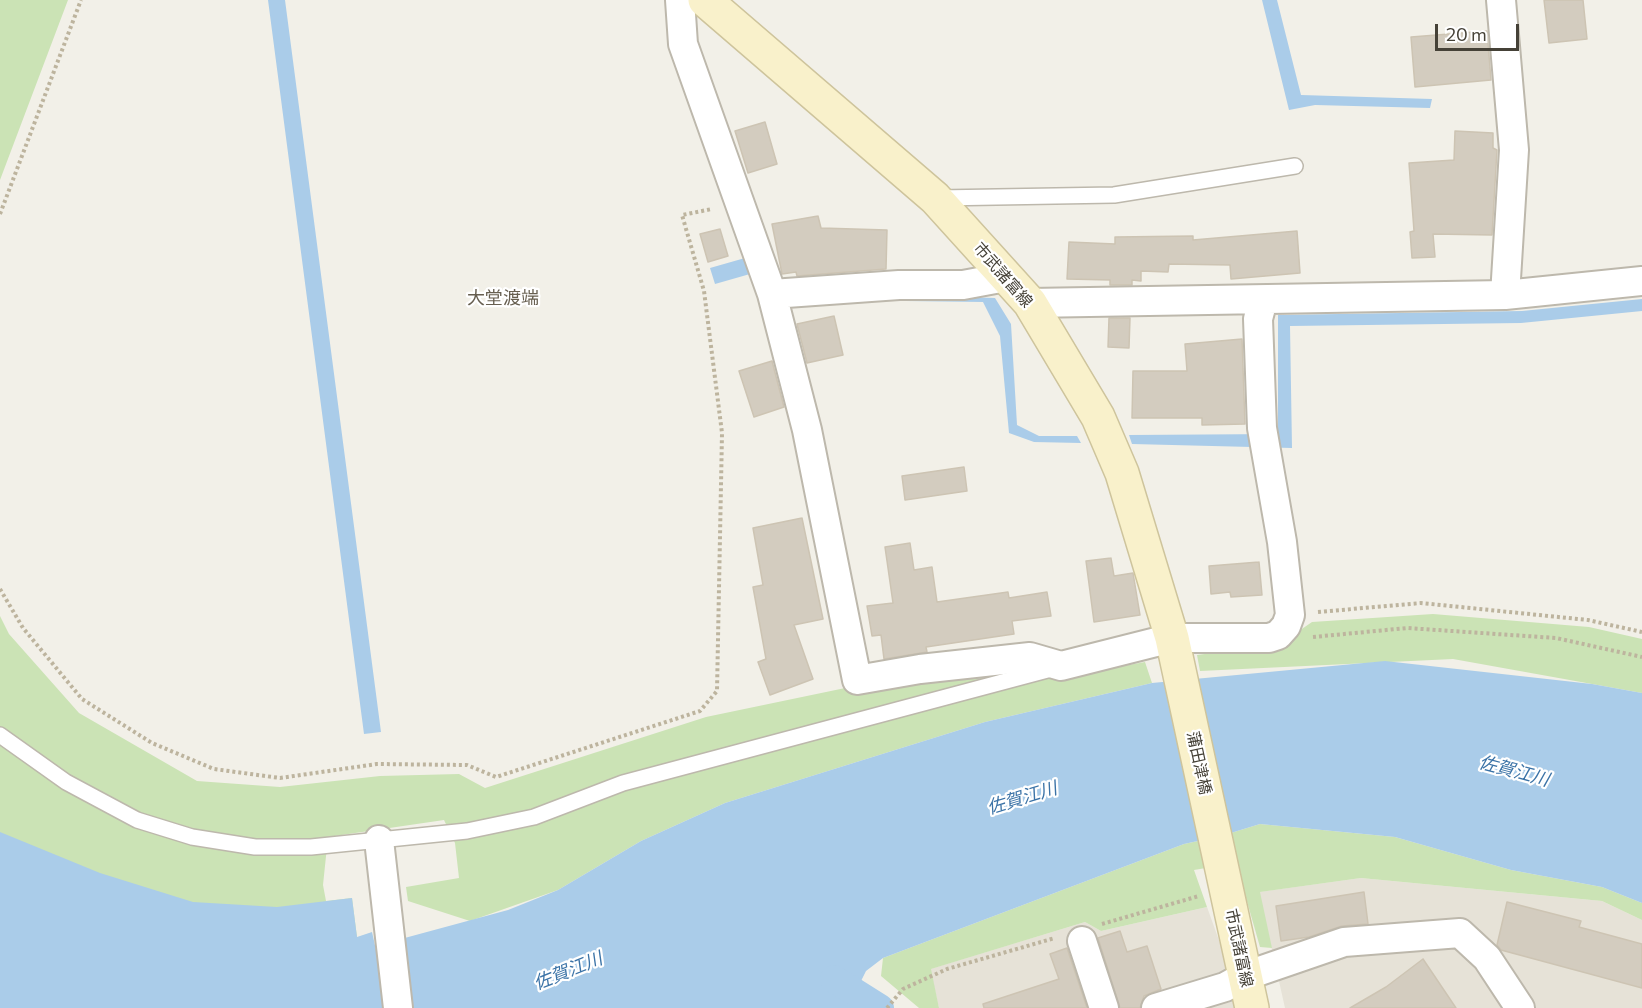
<!DOCTYPE html>
<meta charset="utf-8">
<style>
body{margin:0}
#map{position:relative;width:1642px;height:1008px;overflow:hidden;background:#f2f0e8;font-family:Commissioner,sans-serif}
canvas{display:block}
.scale{position:absolute;left:1435px;top:24px;width:84px;height:27px;box-sizing:border-box;border:3px solid #454137;border-top:0;padding-left:8px;font-size:18px;line-height:21px;white-space:nowrap;color:#454137;-webkit-text-stroke:4px #fff;paint-order:stroke}
</style>
<div id="map">
<canvas width="1642" height="1008"></canvas>
<div class="scale">20 m</div>
</div>
<script>
const ctx = document.querySelector('canvas').getContext('2d');
ctx.lineJoin = 'round';
function fill(path, color) { ctx.fillStyle = color; ctx.fill(path, 'evenodd'); }
const shape = rows => new Path2D(rows.map(r => 'M' + r).join(''));
function strokePath(path, color, width, dash) { ctx.strokeStyle = color; ctx.lineWidth = width; ctx.lineCap = dash ? 'butt' : 'round'; ctx.setLineDash(dash || []); ctx.stroke(path); }
function drawText(font, color, halo, rows, align = 'center') {
  ctx.font = font + ' Commissioner,"Noto Sans JP",sans-serif'; ctx.lineWidth = 4.5; ctx.setLineDash([]); ctx.textBaseline = 'middle'; ctx.strokeStyle = halo; ctx.fillStyle = color; for (const [text, x, y, turn = 0] of rows) {
    ctx.save(); ctx.translate(x, y); ctx.rotate((+turn || 0) * Math.PI / 180); ctx.textAlign = isNaN(turn) ? turn : align; if (halo) ctx.strokeText(text, 0, 0); ctx.fillText(text, 0, 0); ctx.restore();
  }
}
fill(shape([
 [1361,878,1602,901,1642,920,1642,1008,1285,1008,1259,892],
 [1207,907,1230,971,1238,1008,939,1008,930,969,1085,922,1101,931]
]), '#e6e2d7');
fill(shape([
 [0,0,68,0,0,180],
 [1433,614,1589,627,1642,639,1642,693,1453,659,1200,671,1197,655,1280,644,1312,622],
 [0,616,9,634,79,713,197,781,280,787,380,776,459,774,485,788,706,717,850,687,1029,663,1057,678,1145,662,1152,683,985,722,725,803,641,841,558,890,470,921,408,901,406,887,459,878,455,843,444,820,328,837,323,885,326,901,352,898,357,937,0,884],
 [1260,824,1395,837,1511,870,1602,887,1642,903,1642,920,1602,901,1361,878,1260,892,1272,948,1260,947,1236,863,1194,870,1207,907,1101,931,1085,922,931,969,939,1008,919,1008,881,976,883,958,1184,844,1221,836]
]), '#cbe3b5');
fill(shape([
 [268,0,285,0,381,732,364,734],
 [1262,0,1277,0,1301,95,1432,99,1430,108,1315,105,1289,110],
 [745,258,750,274,715,284,710,268],
 [908,295,995,298,1011,324,1017,425,1039,436,1077,436,1081,443,1034,442,1009,433,1000,336,983,302,906,301],
 [1642,299,1642,311,1521,323,1290,326,1292,448,1132,444,1129,435,1278,434,1278,315,1522,311],
 [1385,661,1592,684,1642,693,1642,903,1602,887,1511,870,1395,837,1260,824,1221,836,1184,844,883,958,866,971,861,981,871,990,862,1008,408,1008,401,939,508,910,558,890,641,841,725,803,985,722,1152,683],
 [0,832,100,873,193,902,277,907,352,898,357,937,372,932,389,1008,0,1008]
]), '#aacce9');
strokePath(shape([
 [834,979,880,1008]
]), '#aacce9', 28);
const building = shape([
 [1544,0,1583,0,1587,39,1549,43,1544,0],
 [1487,31,1491,80,1415,87,1411,37,1487,31],
 [765,122,777,164,748,173,735,131,765,122],
 [1455,131,1493,133,1493,148,1497,150,1492,235,1433,234,1435,257,1412,258,1410,232,1414,231,1409,163,1454,160,1455,131],
 [818,216,821,228,887,230,886,269,797,276,796,272,782,274,772,224,818,216],
 [720,229,728,256,708,262,700,234,720,229],
 [1297,231,1300,273,1231,279,1230,265,1169,264,1168,272,1141,271,1141,281,1132,280,1132,285,1110,285,1110,280,1067,279,1069,242,1115,244,1115,237,1193,236,1193,240,1297,231],
 [834,316,843,355,807,363,797,324,834,316],
 [1109,318,1130,318,1129,348,1108,347,1109,318],
 [1242,339,1245,424,1202,425,1202,418,1132,418,1133,371,1187,371,1185,344,1242,339],
 [772,361,784,407,754,417,739,371,772,361],
 [964,467,967,491,905,500,902,476,964,467],
 [802,518,823,619,794,625,813,679,770,695,758,662,766,659,753,587,763,585,753,528,802,518],
 [910,543,914,570,932,567,937,602,1008,592,1009,598,1047,592,1051,616,1012,621,1014,634,926,647,927,652,884,659,881,635,872,636,867,606,893,603,885,547,910,543],
 [1111,558,1114,576,1133,573,1140,615,1094,622,1086,561,1111,558],
 [1259,562,1262,595,1231,597,1230,592,1211,594,1209,566,1259,562],
 [1364,892,1368,924,1342,926,1309,937,1281,941,1276,906,1364,892],
 [1507,902,1581,921,1579,927,1642,944,1642,988,1501,950,1497,945,1507,902],
 [1120,931,1127,952,1147,946,1161,989,1144,996,1140,1008,1120,1008,1098,938,1120,931],
 [1067,948,1087,1008,984,1008,983,1004,1059,979,1050,954,1067,948],
 [1423,959,1456,1008,1350,1008,1386,987,1423,959]
]);
fill(building, '#d3ccbf');
strokePath(building, '#cdc4b3', 1.5);
const service = shape([
 [938,198,1114,195,1295,166],
 [0,735,66,782,137,820,192,837,255,847,311,847,467,831,534,817,623,783,1055,668]
]);
const minor = shape([
 [680,0,683,44,772,294,807,430,857,680,920,669,1030,657,1061,666,1172,638,1269,638,1278,635,1286,626,1290,615,1282,542,1262,428,1258,319,1263,300],
 [1501,0,1514,150,1505,295],
 [772,294,899,285,963,285,1006,277],
 [1030,303,1505,295,1642,281],
 [379,840,398,1008],
 [1082,941,1104,1008],
 [1156,1008,1225,987,1245,976,1344,942,1460,933,1487,958,1520,1008]
]);
const secondary = shape([
 [705,0,935,198,1030,303,1098,417,1122,473,1172,638,1252,1008]
]);
strokePath(service, '#bdb8ac', 18);
strokePath(minor, '#bdb8ac', 32);
strokePath(secondary, '#cec49c', 36);
strokePath(shape([
 [0,214,81,0],
 [0,589,23,628,82,699,152,743,214,769,280,778,377,764,467,765,496,777,700,711,717,691,722,433,704,291,682,215,712,209],
 [1318,612,1421,603,1588,620,1642,632],
 [1313,637,1407,628,1556,638,1642,657],
 [1102,924,1199,896],
 [887,1008,903,989,947,969,1055,938]
]), '#bdb49e', 4, [3, 3]);
strokePath(service, '#fff', 15);
strokePath(minor, '#fff', 28);
strokePath(secondary, '#f9f1cb', 33);
drawText('16px', '#454137', '#fff', [
 ["市武諸富線",1003,275,49],
 ["蒲田津橋",1199,763,78],
 ["市武諸富線",1239,948,78]
]);
drawText('18px', '#675f50', '#fff', [
 ["大堂渡端",503,298]
]);
drawText('italic 18px', '#3b73a7', '#fff', [
 ["佐賀江川",1514,771,15],
 ["佐賀江川",1022,798,-17],
 ["佐賀江川",568,971,-22]
]);
</script>
